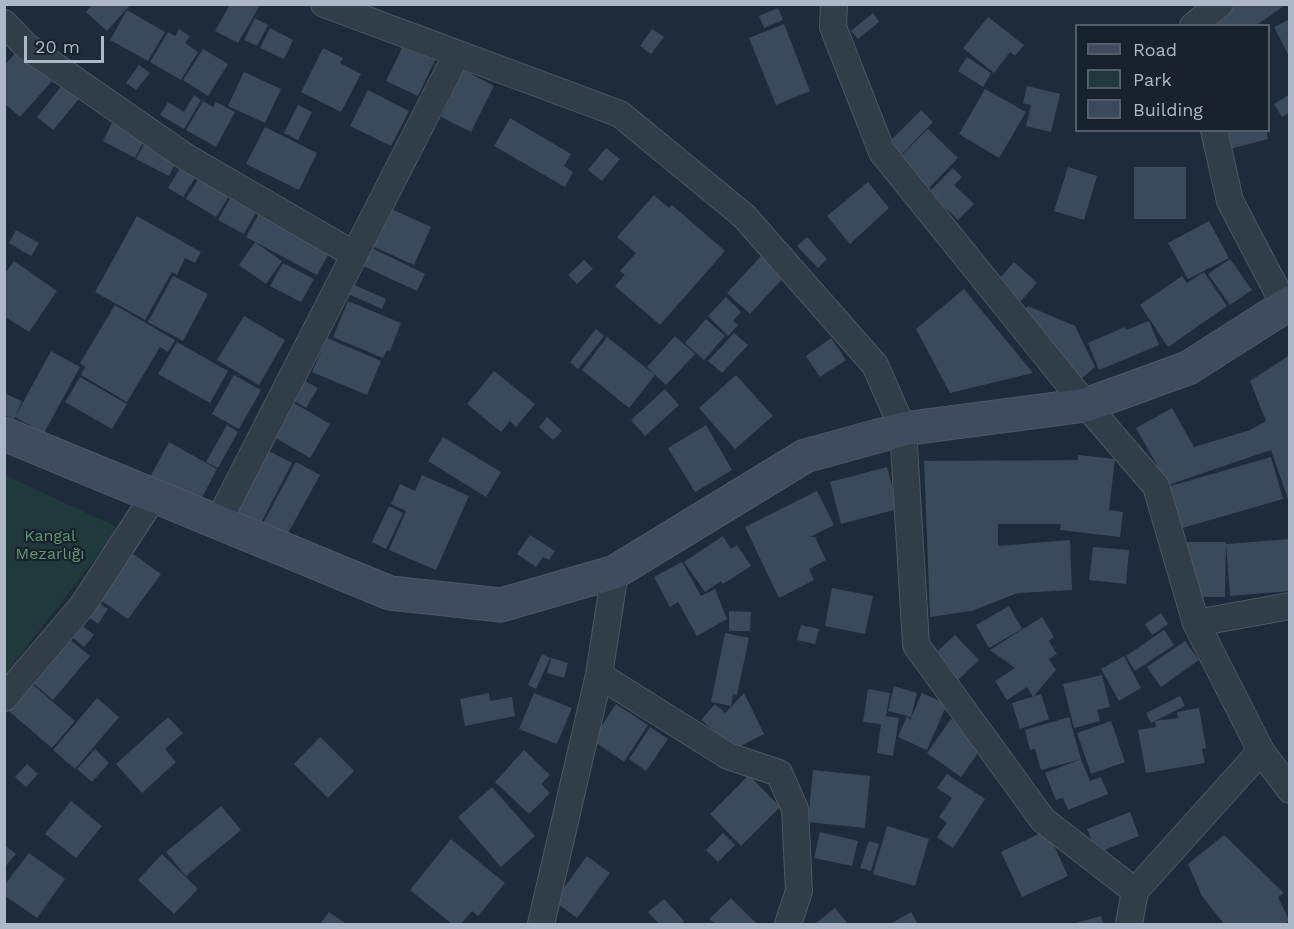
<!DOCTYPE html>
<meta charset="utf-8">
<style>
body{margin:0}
#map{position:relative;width:1294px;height:929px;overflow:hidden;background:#1e2b3a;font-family:"Work Sans",sans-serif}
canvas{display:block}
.frame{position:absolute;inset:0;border:6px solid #acb8c7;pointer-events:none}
.legend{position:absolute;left:1075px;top:24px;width:195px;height:108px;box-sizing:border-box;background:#18222e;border:2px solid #535e6b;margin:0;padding:8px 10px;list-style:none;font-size:18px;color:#acb8c7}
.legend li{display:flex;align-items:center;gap:12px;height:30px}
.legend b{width:30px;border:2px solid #535e6b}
.scale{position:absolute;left:24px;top:36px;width:80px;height:27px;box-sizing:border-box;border:3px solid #acb8c7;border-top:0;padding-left:8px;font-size:18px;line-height:21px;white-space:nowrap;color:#acb8c7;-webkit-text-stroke:4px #18222e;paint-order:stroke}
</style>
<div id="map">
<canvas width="1294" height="929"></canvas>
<div class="frame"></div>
<ul class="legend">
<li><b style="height:8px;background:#404c5d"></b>Road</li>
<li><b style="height:16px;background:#20393b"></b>Park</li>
<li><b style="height:16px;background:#3a4a5a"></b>Building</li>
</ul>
<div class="scale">20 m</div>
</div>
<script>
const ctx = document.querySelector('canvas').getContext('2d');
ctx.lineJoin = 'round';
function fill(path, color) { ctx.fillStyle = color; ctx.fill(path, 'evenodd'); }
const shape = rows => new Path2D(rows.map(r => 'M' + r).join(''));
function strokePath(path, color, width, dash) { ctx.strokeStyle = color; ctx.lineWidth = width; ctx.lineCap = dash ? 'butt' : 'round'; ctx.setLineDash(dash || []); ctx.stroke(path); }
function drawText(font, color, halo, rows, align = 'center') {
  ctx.font = font + ' "Work Sans",sans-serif'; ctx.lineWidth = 4.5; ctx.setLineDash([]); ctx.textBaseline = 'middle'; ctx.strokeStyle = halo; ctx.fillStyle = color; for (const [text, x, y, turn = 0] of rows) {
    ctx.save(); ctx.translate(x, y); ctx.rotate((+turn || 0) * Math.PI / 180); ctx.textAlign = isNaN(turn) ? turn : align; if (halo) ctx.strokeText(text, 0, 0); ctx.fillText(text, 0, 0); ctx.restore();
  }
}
fill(shape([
 [5,475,119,528,5,675]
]), '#20393b');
fill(shape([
 [93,4,131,4,107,31,86,12],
 [230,4,260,5,238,43,215,31],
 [1229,4,1287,4,1255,26,1209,26],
 [778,8,783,20,764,28,759,16],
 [127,10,165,32,148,61,110,40],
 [873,13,879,22,858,39,851,31],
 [988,17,1024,45,1015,56,1010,52,994,73,963,48],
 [255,18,268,25,257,46,244,40],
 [1290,19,1290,58,1274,27],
 [784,24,810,91,776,105,749,38],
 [270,28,293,40,284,59,260,48],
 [179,29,190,36,185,43,198,52,181,80,150,62,168,32,175,36],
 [652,29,664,37,651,54,640,46],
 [403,46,435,60,418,96,386,81],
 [323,48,343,58,340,63,361,74,341,112,301,92],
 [203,49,228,64,208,96,183,80],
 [18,50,52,81,20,117,4,103,4,66],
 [967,57,991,73,983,87,958,71],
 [139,65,150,73,136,90,126,83],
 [464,70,494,86,471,132,441,117],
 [244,72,281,89,265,123,228,106],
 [62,85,79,99,53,130,37,117],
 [1027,86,1060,94,1051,132,1026,126,1031,105,1023,103],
 [985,89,1026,112,999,158,959,134],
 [368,90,409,111,391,146,350,126],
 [1290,94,1290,112,1282,117,1274,104],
 [194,95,201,100,184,129,160,115,168,102,184,112],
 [203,101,213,107,216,102,235,112,216,147,186,130],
 [298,105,312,112,298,140,284,133],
 [921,110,933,122,898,158,885,146],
 [510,118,571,154,564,166,573,172,565,187,494,146],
 [112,123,144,141,135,158,103,141],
 [265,127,317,153,299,190,246,164],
 [928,129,958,158,927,190,897,160],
 [1222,130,1266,130,1268,139,1226,150],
 [145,143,177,161,169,176,136,159],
 [606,148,620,159,602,181,588,170],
 [183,163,199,172,183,197,168,188],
 [1068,167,1097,176,1084,220,1054,211],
 [1134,167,1186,167,1186,219,1134,219],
 [953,168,962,177,954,185,974,204,958,220,929,192],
 [202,173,232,191,216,217,186,199],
 [868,182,889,208,850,244,827,216],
 [234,191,260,205,244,234,218,220],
 [654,195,669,208,672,205,725,251,660,325,615,286,625,275,620,271,636,253,617,237],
 [263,206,334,244,317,275,246,237],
 [389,208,431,227,414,265,372,246],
 [137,216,201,252,195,263,185,258,177,275,172,272,145,320,95,292],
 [1209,221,1229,258,1188,279,1168,243],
 [16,230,39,243,31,256,9,243],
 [807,237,827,259,818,268,797,246],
 [255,242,282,261,266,284,239,265],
 [370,247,425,274,417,291,361,265],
 [761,256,784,277,750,314,727,293],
 [1230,259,1252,290,1230,305,1208,274],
 [584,260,593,269,577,284,568,275],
 [14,261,57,291,29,332,4,316,4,275],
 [1014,262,1037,283,1020,302,997,281],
 [283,263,314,279,301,302,270,286],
 [1204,272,1227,306,1168,347,1140,305,1182,276,1187,283],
 [173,276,208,294,183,341,148,322],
 [352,284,386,299,382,309,348,294],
 [964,289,1033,373,950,393,916,329],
 [726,297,741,312,733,321,738,325,728,336,708,316],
 [348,301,401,323,390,351,387,350,383,358,333,337],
 [115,305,175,340,168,352,160,347,127,402,81,375,85,367,80,363],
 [1028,306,1075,326,1095,367,1080,380,1022,311],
 [244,316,285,340,259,385,217,360],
 [706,319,725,336,704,360,685,343],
 [1149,321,1159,345,1099,370,1088,343,1125,327,1126,330],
 [596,329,604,336,578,369,570,362],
 [734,333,748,345,722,373,708,361],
 [675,336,695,354,666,385,647,367],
 [607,337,655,375,629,408,582,370],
 [327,338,381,361,367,395,312,372],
 [831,338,846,360,820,377,806,356],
 [177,342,228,371,210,403,158,374],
 [51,351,80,367,44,433,15,417],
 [1290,355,1290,505,1271,450,1168,485,1136,428,1172,408,1194,447,1250,430,1266,421,1250,381],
 [494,371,535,404,516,427,510,421,501,432,467,404],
 [234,375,261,390,239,429,212,414],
 [736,375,773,416,735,449,699,408],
 [80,377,127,404,112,429,65,402],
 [305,381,318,388,306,408,293,400],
 [665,389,679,405,645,436,631,420],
 [4,393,22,401,14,419,4,415],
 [289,400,330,424,310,458,269,434],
 [547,417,562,431,553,440,539,427],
 [227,425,238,432,218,468,206,462],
 [706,425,732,470,695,492,668,448],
 [443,437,501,472,486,497,428,461],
 [169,442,217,469,198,505,149,479],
 [265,449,292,463,260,525,232,511],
 [1078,455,1115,459,1109,510,1123,512,1120,537,1060,530,1061,524,998,524,998,546,1070,540,1072,590,1018,593,971,611,930,617,924,461,1078,460],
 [1271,457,1283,499,1179,529,1167,487],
 [296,462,320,475,287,535,263,523],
 [887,467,898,509,841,524,830,482],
 [422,475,469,496,436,570,389,550,406,511,391,504,400,484,415,491],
 [817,491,834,525,810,537,815,537,826,560,809,569,814,580,779,598,745,527],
 [389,506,403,513,386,549,372,542],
 [530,535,555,551,549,560,543,557,536,567,517,554],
 [723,536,731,549,737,545,751,566,723,584,721,581,705,592,684,562],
 [1290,539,1290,591,1230,596,1226,544],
 [1184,542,1226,542,1225,597,1194,597],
 [1093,547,1129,550,1126,584,1089,580],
 [125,548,161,574,128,619,92,594],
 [682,562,701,596,715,589,727,619,697,636,678,602,670,607,654,577],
 [832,588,873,596,865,634,825,626],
 [92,598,108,609,98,624,82,612],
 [1009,606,1022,629,989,648,976,625],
 [729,611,751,612,750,631,729,631],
 [1161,613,1168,624,1152,635,1145,624],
 [1042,617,1054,637,1049,641,1057,654,1049,659,1056,670,1033,697,1027,687,1007,700,995,681,1015,668,990,650],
 [75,620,94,635,84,647,66,632],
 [801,625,819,629,815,644,797,640],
 [1164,630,1174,645,1135,671,1126,656],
 [725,633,749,638,737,695,733,694,731,706,711,702],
 [63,634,90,656,53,700,26,677],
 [955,635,979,660,955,683,930,658],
 [1185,641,1199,660,1161,687,1147,667],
 [542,654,550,658,536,689,528,685],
 [1124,656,1141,688,1119,701,1101,669],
 [551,658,568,663,564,678,547,673],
 [1102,675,1110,707,1097,710,1100,721,1074,728,1063,684],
 [25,678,75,721,52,748,4,707],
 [894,686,917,693,911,717,888,711],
 [868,689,890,693,886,716,899,718,893,756,877,753,881,724,863,722],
 [489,693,490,701,512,697,515,716,465,726,460,699],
 [534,693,572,708,557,744,519,729],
 [744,693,764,734,735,749,701,720,715,704,725,713],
 [922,693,947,704,927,750,898,737,907,716,910,720],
 [1041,694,1049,719,1020,729,1012,703],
 [1180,696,1185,706,1151,723,1146,713],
 [97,698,119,717,75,769,53,750],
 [616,704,648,725,624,762,592,740],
 [1199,708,1206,748,1202,749,1205,763,1146,773,1138,730,1156,727,1155,721,1178,718,1177,712],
 [168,717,183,733,165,749,176,762,142,793,116,764],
 [1069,717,1081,759,1041,770,1035,749,1030,750,1025,730],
 [951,719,985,743,961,777,927,753],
 [1111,721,1125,762,1091,774,1077,733],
 [650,727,668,739,646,771,629,759],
 [320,737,354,771,328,798,294,764],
 [95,749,109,763,92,782,77,769],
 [524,750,550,775,541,784,550,793,529,814,495,782],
 [1081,759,1090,781,1101,777,1108,794,1068,810,1063,798,1056,800,1045,773],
 [27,764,38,774,26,787,15,777],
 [813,770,870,776,865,828,808,822],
 [947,774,985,799,953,848,937,837,947,823,939,817,952,798,937,788],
 [749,775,780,807,741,846,710,814],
 [492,787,535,836,501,867,458,817],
 [71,801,102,826,76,858,45,834],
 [221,806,241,830,186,876,166,852],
 [1130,812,1139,836,1097,853,1087,829],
 [887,826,929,839,915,886,873,874],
 [1047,830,1068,876,1022,897,1001,852],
 [820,832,858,841,852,866,814,858],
 [723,833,735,845,718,862,706,850],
 [1224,835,1284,893,1278,897,1289,920,1285,924,1224,924,1202,896,1188,864],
 [451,839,505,883,478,916,472,911,461,924,452,924,410,890],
 [869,841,879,844,871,871,860,868],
 [4,845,16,854,4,868],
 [29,853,65,879,37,918,4,895,4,886],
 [162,854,198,889,174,914,138,880],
 [587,856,610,873,577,918,554,901],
 [731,898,757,924,715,924,709,919],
 [664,899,684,921,681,924,659,924,648,912],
 [835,908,848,924,815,924],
 [329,912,346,924,320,924],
 [911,912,918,924,890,924],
 [1101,916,1103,924,1073,924]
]), '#3a4a5a');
const street = shape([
 [324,4,620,114,744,216,875,365,903,429,916,645,1043,820,1135,891],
 [834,4,833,27,882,152,1086,405,1156,486,1196,623,1261,751,1290,790],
 [4,23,26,46,186,157,355,255],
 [1193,26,1220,4],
 [1214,130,1230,201,1285,306],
 [218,522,457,54],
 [1196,623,1290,606],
 [599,675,728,756,779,773,795,809,799,891,788,924],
 [4,698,83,605,154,496],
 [541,924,599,675,615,572],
 [1129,924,1135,891,1261,751]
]);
const secondary = shape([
 [4,434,390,593,501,605,615,572,805,456,903,429,1086,405,1188,368,1290,303]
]);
strokePath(street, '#4d5865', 28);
strokePath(secondary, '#4d5865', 35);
strokePath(street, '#323d4a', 26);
strokePath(secondary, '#404c5d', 33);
drawText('16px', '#62996c', '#18222e', [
 ["Kangal",50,536],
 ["Mezarlığı",50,554]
]);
</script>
